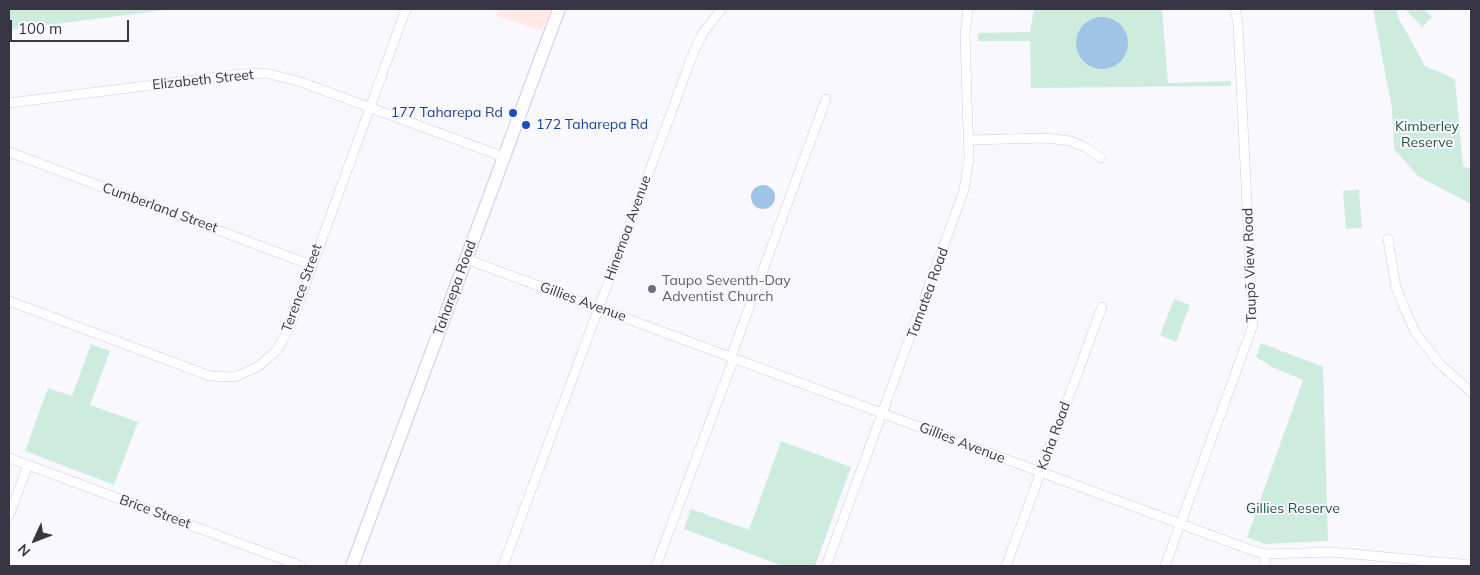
<!DOCTYPE html>
<meta charset="utf-8">
<style>
body{margin:0}
#map{position:relative;width:1480px;height:575px;overflow:hidden;background:#f9f8ff;font-family:Mulish,sans-serif}
canvas{display:block}
.frame{position:absolute;inset:0;border:10px solid #383644;pointer-events:none}
.north{position:absolute;left:10px;top:515px;width:50px;height:50px;-webkit-text-stroke:4px #f9f8ff;paint-order:stroke;rotate:227deg;font-size:14px;font-weight:700;line-height:20px;text-align:center;color:#383644}
.north::after{content:'';display:block;margin:auto;width:18px;height:22px;background:#383644;clip-path:polygon(50% 0,100% 100%,50% 72%,0 100%)}
.scale{position:absolute;left:10px;top:20px;width:119px;height:22px;box-sizing:border-box;border:2px solid #383644;border-top:0;padding-left:6px;font-size:15px;line-height:18px;white-space:nowrap;color:#383644;-webkit-text-stroke:4px #f9f8ff;paint-order:stroke}
</style>
<div id="map">
<canvas width="1480" height="575"></canvas>
<div class="frame"></div>
<div class="north">N</div>
<div class="scale">100 m</div>
</div>
<script>
const ctx = document.querySelector('canvas').getContext('2d');
ctx.lineJoin = 'round';
function fill(path, color) { ctx.fillStyle = color; ctx.fill(path, 'evenodd'); }
const shape = rows => new Path2D(rows.map(r => 'M' + r).join(''));
function strokePath(path, color, width, dash) { ctx.strokeStyle = color; ctx.lineWidth = width; ctx.lineCap = dash ? 'butt' : 'round'; ctx.setLineDash(dash || []); ctx.stroke(path); }
function drawText(font, color, halo, rows, align = 'center') {
  ctx.font = font + ' Mulish,sans-serif'; ctx.lineWidth = 4; ctx.setLineDash([]); ctx.textBaseline = 'middle'; ctx.strokeStyle = halo; ctx.fillStyle = color; for (const [text, x, y, turn = 0] of rows) {
    ctx.save(); ctx.translate(x, y); ctx.rotate((+turn || 0) * Math.PI / 180); ctx.textAlign = isNaN(turn) ? turn : align; if (halo) ctx.strokeText(text, 0, 0); ctx.fillText(text, 0, 0); ctx.restore();
  }
}
fill(shape([
 [499,9,551,9,542,31,496,16]
]), '#ffe9e5');
fill(shape([
 [9,9,173,9,9,30],
 [1034,9,1162,9,1168,83,1231,81,1231,86,1031,88,1030,41,978,41,978,33,1030,32],
 [1373,9,1397,9,1398,17,1425,66,1455,79,1463,166,1471,169,1471,204,1418,176,1394,149,1392,109],
 [1405,9,1424,9,1432,17,1422,27],
 [1359,190,1362,228,1346,229,1343,191],
 [1174,299,1190,305,1176,342,1160,335],
 [1261,343,1323,367,1328,541,1265,544,1247,537,1303,380,1272,367,1256,357],
 [91,344,110,351,90,405,138,422,114,485,25,451,48,388,72,396],
 [781,441,851,467,815,566,783,566,684,529,691,509,749,530]
]), '#ceecdd');
fill(shape([
 '1076 43a26 26 0 1 1 52 0a26 26 0 1 1-52 0Z',
 '751 197a12 12 0 1 1 24 0a12 12 0 1 1-24 0Z'
]), '#a0c4e5');
const street = shape([
 [9,103,241,74,266,73,301,82,504,157],
 [968,140,1047,138,1070,141,1085,147,1101,158],
 [9,152,311,265],
 [1388,239,1396,288,1415,332,1440,364,1471,392],
 [466,259,1251,550,1265,554,1332,552,1471,565],
 [9,301,210,376,235,377,259,366,276,351,289,329,406,9],
 [731,357,826,99],
 [9,458,301,566],
 [9,516,28,465],
 [1265,554,1265,566],
 [503,566,694,51,704,31,722,9],
 [656,566,734,358],
 [826,566,964,190,969,159,965,34,968,9],
 [1006,566,1102,307],
 [1165,566,1253,325,1238,24,1235,9]
]);
const secondary = shape([
 [352,566,559,9]
]);
strokePath(street, '#cecaec', 10);
strokePath(secondary, '#cecaec', 14);
strokePath(street, '#fff', 9);
strokePath(secondary, '#fff', 12);
for (const [x, y, r, color] of [
 [513,113,5,"#1a4fb4"],
 [526,125,5,"#1a4fb4"],
 [652,289,5,"#6b7280"]
]) { const dot = new Path2D(); dot.arc(x, y, r, 0, 2 * Math.PI); ctx.fillStyle = color; ctx.fill(dot); strokePath(dot, '#f9f8ff', 2); }
drawText('14px', '#383644', '#f9f8ff', [
 ["Elizabeth Street",203,80,-6],
 ["Cumberland Street",160,208,20],
 ["Hinemoa Avenue",628,228,-70],
 ["Taupō View Road",1250,265,-92],
 ["Terence Street",302,288,-70],
 ["Taharepa Road",455,288,-70],
 ["Tamatea Road",928,293,-70],
 ["Gillies Avenue",583,302,20],
 ["Koha Road",1054,436,-70],
 ["Gillies Avenue",962,443,21],
 ["Brice Street",155,512,20]
]);
drawText('14px', '#164399', '#f9f8ff', [
 ["177 Taharepa Rd",503,113],
 ["172 Taharepa Rd",536,125,"left"]
], 'right');
drawText('14px', '#19563f', '#f9f8ff', [
 ["Kimberley",1427,127],
 ["Reserve",1427,143],
 ["Gillies Reserve",1293,509]
]);
drawText('14px', '#5b616d', '#f9f8ff', [
 ["Taupo Seventh-Day",662,281],
 ["Adventist Church",662,297]
], 'left');
</script>
